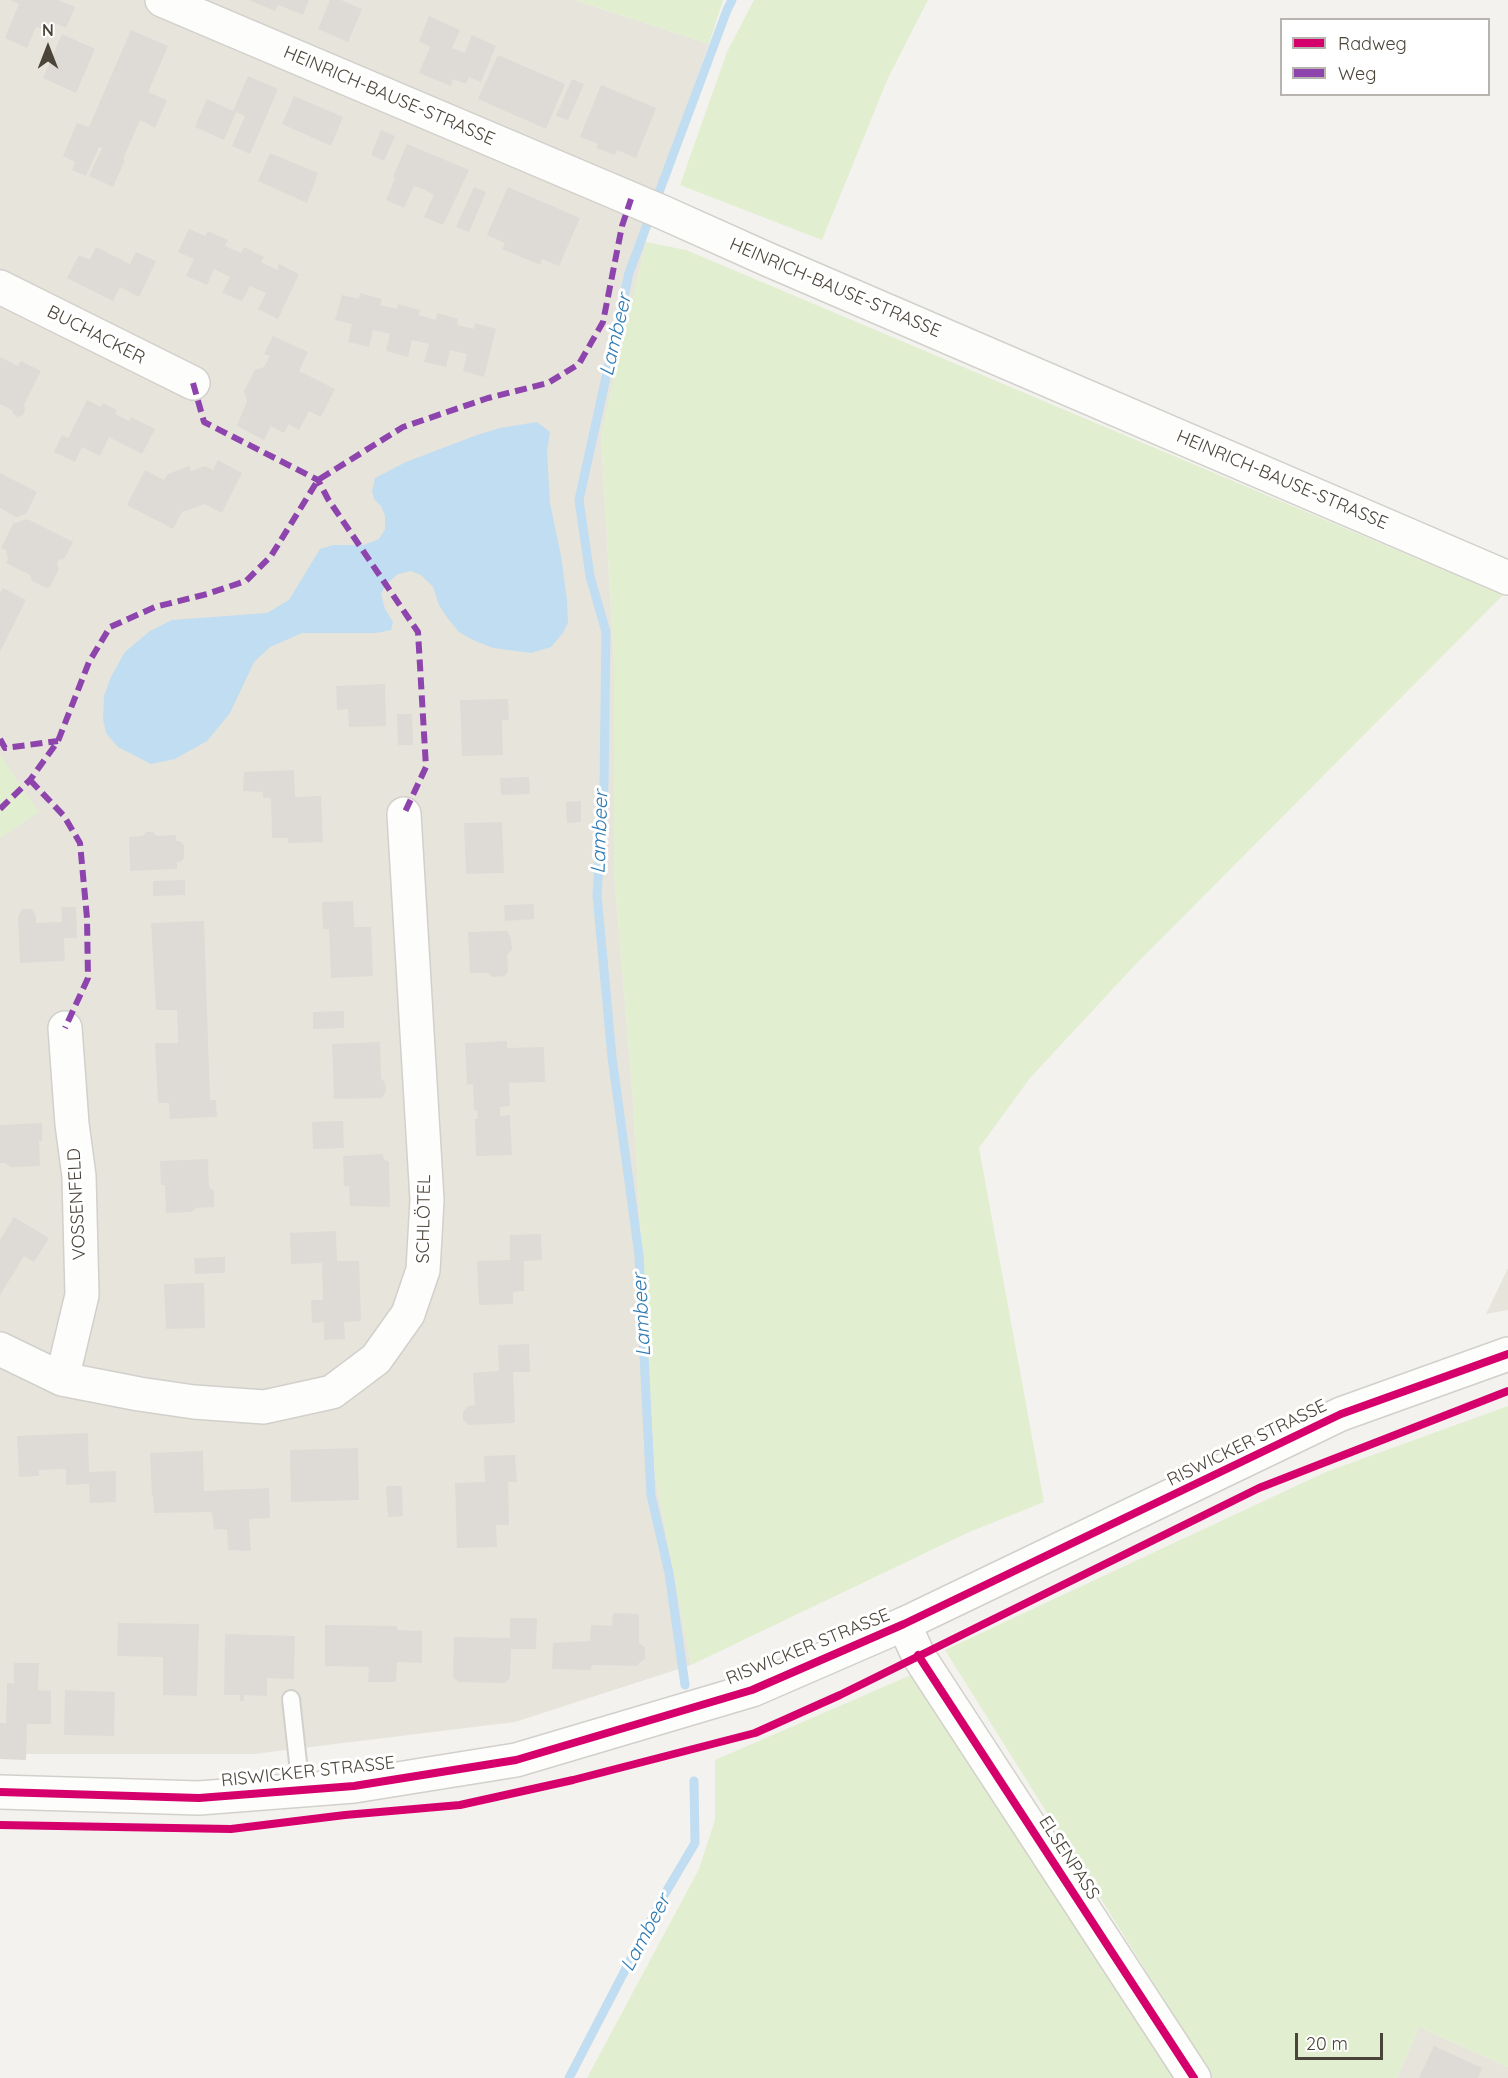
<!DOCTYPE html>
<meta charset="utf-8">
<style>
body{margin:0}
#map{position:relative;width:1508px;height:2078px;overflow:hidden;background:#f4f2ee;font-family:Quicksand,sans-serif}
canvas{display:block}
.legend{position:absolute;left:1280px;top:18px;width:210px;height:78px;box-sizing:border-box;background:#fff;border:2px solid #b7b4b0;margin:0;padding:8px 10px;list-style:none;font-size:18px;color:#4b4439}
.legend li{display:flex;align-items:center;gap:12px;height:30px}
.legend b{width:30px;border:2px solid #b7b4b0}
.north{position:absolute;left:18px;top:18px;width:60px;height:60px;-webkit-text-stroke:4px #fff;paint-order:stroke;rotate:0deg;font-size:16px;font-weight:700;line-height:24px;text-align:center;color:#4b4439}
.north::after{content:'';display:block;margin:auto;width:21px;height:27px;background:#4b4439;clip-path:polygon(50% 0,100% 100%,50% 72%,0 100%)}
.scale{position:absolute;left:1295px;top:2033px;width:88px;height:27px;box-sizing:border-box;border:3px solid #4b4439;border-top:0;padding-left:8px;font-size:18px;line-height:21px;white-space:nowrap;color:#4b4439;-webkit-text-stroke:4px #fff;paint-order:stroke}
</style>
<div id="map">
<canvas width="1508" height="2078"></canvas>
<ul class="legend">
<li><b style="height:8px;background:#d6006c"></b>Radweg</li>
<li><b style="height:8px;background:#8e44ad"></b>Weg</li>
</ul>
<div class="north">N</div>
<div class="scale">20 m</div>
</div>
<script>
const ctx = document.querySelector('canvas').getContext('2d');
ctx.lineJoin = 'round';
function fill(path, color) { ctx.fillStyle = color; ctx.fill(path, 'evenodd'); }
const shape = rows => new Path2D(rows.map(r => 'M' + r).join(''));
function strokePath(path, color, width, dash) { ctx.strokeStyle = color; ctx.lineWidth = width; ctx.lineCap = dash ? 'butt' : 'round'; ctx.setLineDash(dash || []); ctx.stroke(path); }
function drawText(font, color, halo, rows, align = 'center') {
  ctx.font = font + ' Quicksand,sans-serif'; ctx.lineWidth = 6; ctx.setLineDash([]); ctx.textBaseline = 'middle'; ctx.strokeStyle = halo; ctx.fillStyle = color; for (const [text, x, y, turn = 0] of rows) {
    ctx.save(); ctx.translate(x, y); ctx.rotate((+turn || 0) * Math.PI / 180); ctx.textAlign = isNaN(turn) ? turn : align; if (halo) ctx.strokeText(text, 0, 0); ctx.fillText(text, 0, 0); ctx.restore();
  }
}
fill(shape([
 [0,0,575,0,709,44,647,219,646,242,601,435,614,661,614,873,632,1087,655,1475,691,1665,515,1722,254,1754,0,1754],
 [1508,1268,1508,1310,1486,1314],
 [1419,2027,1508,2067,1508,2078,1397,2078]
]), '#e7e4dc');
fill(shape([
 [575,0,723,0,709,44],
 [754,0,928,0,888,78,822,240,680,185,727,52],
 [646,242,686,250,1503,595,1135,965,1030,1078,979,1148,1044,1502,967,1533,691,1665,655,1475,632,1087,614,873,614,661,601,434],
 [0,755,39,812,0,838],
 [1508,1406,1508,2067,1419,2027,1397,2078,1213,2078,945,1650,1326,1472],
 [918,1672,1179,2078,587,2078,699,1869,715,1820,715,1760]
]), '#e1eecf');
fill(shape([
 [537,422,550,432,547,452,550,503,561,556,567,600,568,622,563,633,551,647,531,653,493,648,473,640,459,632,446,616,439,605,433,587,421,575,411,571,398,574,386,584,381,594,385,609,393,622,391,630,376,633,302,633,270,647,254,662,230,713,207,741,175,759,151,764,118,747,106,733,103,719,104,696,111,677,125,652,150,631,172,620,267,613,289,600,320,549,333,545,364,545,379,539,385,529,385,516,381,506,374,499,372,491,375,478,406,462,477,435,500,428]
]), '#c0ddf1');
strokePath(shape([
 [685,1685,669,1573,651,1495,639,1255,612,1057,597,895,604,786,606,632,590,576,579,500,629,273,727,10,732,0],
 [569,2078,663,1897,695,1843,694,1781]
]), '#c0ddf1', 9);
fill(shape([
 [10,0,58,0,75,7,66,28,52,22,48,31,36,27,27,48,5,38,19,4],
 [249,0,309,0,303,15,278,5,275,11],
 [330,0,341,0,362,9,348,42,318,29],
 [429,16,460,30,452,48,465,53,472,35,496,46,481,82,469,77,466,84,453,79,451,86,419,73,430,47,419,41],
 [131,30,168,46,148,92,167,100,155,128,140,120,123,159,125,160,113,187,89,176,102,148,99,147,86,176,72,170,75,162,63,156,77,123,89,127],
 [62,34,95,49,76,93,43,78],
 [498,55,565,84,546,129,478,99],
 [248,76,278,89,250,154,232,146,245,116,236,112,224,140,195,127,207,99,233,111],
 [572,79,584,84,568,120,556,116],
 [601,85,656,108,636,158,617,150,615,155,596,148,598,144,580,137],
 [294,96,343,117,331,146,282,124],
 [381,130,395,136,384,161,371,155],
 [407,144,469,170,443,225,424,217,434,195,425,190,414,186,404,208,386,200,395,178,393,177],
 [270,153,318,173,307,203,258,181],
 [474,187,486,192,469,232,456,227],
 [508,187,580,218,559,266,542,259,540,265,502,249,505,243,487,235],
 [189,229,205,236,208,231,228,240,225,246,241,253,244,247,264,257,261,262,277,270,279,264,299,274,278,319,258,309,266,293,250,286,242,301,222,293,230,277,214,269,207,285,186,276,194,259,178,252],
 [96,247,130,264,136,252,156,261,139,297,120,287,113,301,67,278,79,255,90,260],
 [360,293,382,299,380,305,397,309,398,304,420,310,419,315,436,320,437,313,458,319,457,325,474,329,475,323,496,329,484,377,463,371,467,354,450,350,446,367,424,362,429,344,412,340,408,357,386,351,390,334,373,330,369,347,348,342,352,324,335,320,342,295,359,299],
 [273,336,308,352,299,371,335,389,321,417,309,411,299,430,289,424,284,433,271,426,264,440,237,426,247,401,244,391,255,370,264,367,270,356,264,354],
 [0,357,18,366,21,361,41,371,24,405,25,411,23,415,18,417,13,414,12,410,0,404],
 [87,400,101,407,103,403,117,410,115,414,129,421,131,417,155,429,142,454,109,437,100,456,82,447,75,462,54,452,62,435,68,438],
 [218,460,242,473,222,513,205,504,182,512,173,529,127,505,145,470,164,480,168,474,189,466,191,471,205,466,213,470],
 [0,473,37,492,26,514,16,517,0,508],
 [27,519,73,542,64,559,59,560,57,564,59,569,50,587,46,588,32,581,30,575,6,563,8,559,6,550,1,548,13,524],
 [3,588,26,600,0,652,0,593],
 [385,684,386,726,349,727,348,709,337,710,336,686],
 [508,699,509,720,502,720,503,755,462,756,460,700],
 [397,714,412,714,413,745,398,745],
 [294,770,295,797,321,796,323,842,288,843,288,838,272,838,271,798,263,798,263,792,243,791,244,772],
 [529,777,530,794,501,795,500,778],
 [581,801,581,822,567,823,566,802],
 [502,822,504,873,466,874,464,823],
 [146,832,153,832,157,836,176,835,176,841,180,841,184,845,184,858,181,862,177,862,177,869,130,871,129,837,143,836],
 [185,880,185,895,153,896,153,881],
 [353,901,354,927,371,927,373,976,331,978,329,929,323,929,322,902],
 [534,904,534,919,505,921,504,905],
 [61,907,76,907,77,938,64,938,65,961,20,963,18,917,22,909,32,909,36,916,36,923,62,922],
 [204,921,210,1100,216,1100,217,1117,170,1119,169,1103,158,1103,155,1043,178,1043,177,1010,156,1010,151,923],
 [507,931,511,938,512,950,507,954,508,972,504,976,492,977,488,973,470,973,468,932],
 [344,1011,344,1028,313,1029,313,1012],
 [507,1041,507,1048,544,1047,545,1082,509,1083,510,1106,500,1107,500,1116,510,1115,512,1155,476,1156,475,1119,478,1119,477,1110,474,1110,473,1084,467,1085,465,1043],
 [380,1042,381,1078,385,1083,386,1091,382,1098,334,1099,332,1044],
 [343,1121,344,1148,313,1149,312,1122],
 [42,1123,42,1141,39,1141,40,1166,11,1167,5,1163,0,1163,0,1125],
 [383,1154,384,1159,389,1162,390,1207,350,1206,349,1186,344,1186,343,1156],
 [208,1159,209,1187,214,1191,214,1207,196,1208,191,1212,166,1213,165,1185,161,1185,160,1161],
 [14,1217,49,1238,34,1262,24,1256,0,1295,0,1240],
 [336,1231,337,1261,359,1261,361,1321,344,1322,345,1339,324,1340,324,1322,312,1323,311,1300,323,1300,322,1263,291,1264,290,1233],
 [541,1234,542,1260,524,1261,524,1291,513,1292,513,1304,479,1305,477,1261,510,1260,510,1235],
 [225,1257,225,1273,195,1274,194,1258],
 [204,1283,205,1328,166,1329,164,1284],
 [529,1344,530,1372,513,1372,515,1423,469,1425,463,1420,463,1412,468,1406,475,1405,473,1373,499,1371,498,1345],
 [88,1433,89,1472,116,1471,116,1502,90,1503,89,1484,66,1485,66,1469,39,1470,39,1476,19,1477,17,1436],
 [358,1448,359,1500,291,1502,290,1450],
 [203,1451,204,1491,269,1488,270,1518,249,1519,251,1551,228,1550,227,1530,214,1529,212,1512,154,1513,153,1496,152,1496,150,1453],
 [515,1455,517,1482,508,1482,509,1525,496,1525,497,1547,457,1548,455,1483,485,1482,484,1456],
 [386,1486,402,1486,403,1516,388,1517],
 [613,1613,639,1614,639,1643,645,1648,645,1659,638,1664,638,1666,592,1665,591,1670,552,1669,553,1643,590,1641,591,1625,612,1626],
 [510,1618,537,1618,536,1649,511,1649,510,1678,505,1683,459,1682,453,1677,454,1637,510,1638],
 [118,1623,199,1624,197,1696,163,1695,163,1657,117,1656],
 [325,1625,397,1626,397,1630,422,1631,422,1663,397,1662,396,1682,368,1682,369,1667,325,1666],
 [225,1634,295,1636,294,1679,267,1678,267,1696,244,1695,244,1701,240,1701,240,1695,224,1695],
 [14,1663,39,1663,38,1690,51,1691,51,1724,27,1724,26,1760,0,1759,0,1723,6,1723,7,1683,14,1683],
 [65,1690,115,1692,114,1736,64,1735],
 [1434,2046,1482,2068,1478,2078,1419,2078]
]), '#dedbd6');
const service = shape([
 [291,1699,301,1790]
]);
const minor = shape([
 [162,0,662,212,769,260,1508,578],
 [0,287,193,383],
 [0,1349,62,1379,139,1394,194,1402,264,1407,332,1392,376,1359,408,1314,423,1270,427,1200,404,814],
 [62,1379,82,1295,79,1176,72,1124,65,1028],
 [904,1624,918,1655,1194,2078]
]);
const tertiary = shape([
 [0,1792,199,1798,354,1786,516,1760,752,1690,904,1624,1341,1414,1508,1354]
]);
strokePath(service, '#d2d0cb', 20);
strokePath(minor, '#d2d0cb', 36);
strokePath(tertiary, '#d2d0cb', 36);
strokePath(service, '#fdfdfc', 16);
strokePath(minor, '#fdfdfc', 33);
strokePath(tertiary, '#fdfdfc', 33);
strokePath(shape([
 [193,383,204,422,318,480,328,499,418,632,426,767,404,814],
 [0,739,5,748,58,741],
 [30,780,64,816,80,843,87,918,88,978,65,1028],
 [0,809,30,780,58,741,89,662,110,627,155,607,207,594,246,581,271,556,318,480,403,427,488,398,548,383,579,364,603,322,622,226,631,199]
]), '#8e44ad', 6, [12, 6]);
strokePath(shape([
 [918,1655,1194,2078],
 [0,1792,199,1798,354,1786,516,1760,752,1690,904,1624,1341,1414,1508,1354],
 [0,1825,231,1829,345,1815,460,1805,573,1780,755,1733,840,1695,1259,1488,1508,1391]
]), '#d6006c', 8);
drawText('18px', '#4b4439', '#fff', [
 ["HEINRICH-BAUSE-STRASSE",389,96,23],
 ["HEINRICH-BAUSE-STRASSE",835,288,23],
 ["BUCHACKER",96,335,27],
 ["HEINRICH-BAUSE-STRASSE",1282,480,23],
 ["VOSSENFELD",77,1204,-93],
 ["SCHLÖTEL",424,1219,-89],
 ["RISWICKER STRASSE",1247,1443,-26],
 ["RISWICKER STRASSE",808,1647,-22],
 ["RISWICKER STRASSE",308,1772,-6],
 ["ELSENPASS",1069,1858,57]
]);
drawText('italic 20px', '#2e7ab2', '#fff', [
 ["Lambeer",616,335,-77],
 ["Lambeer",600,832,-88],
 ["Lambeer",642,1315,-93],
 ["Lambeer",646,1933,-62]
]);
</script>
